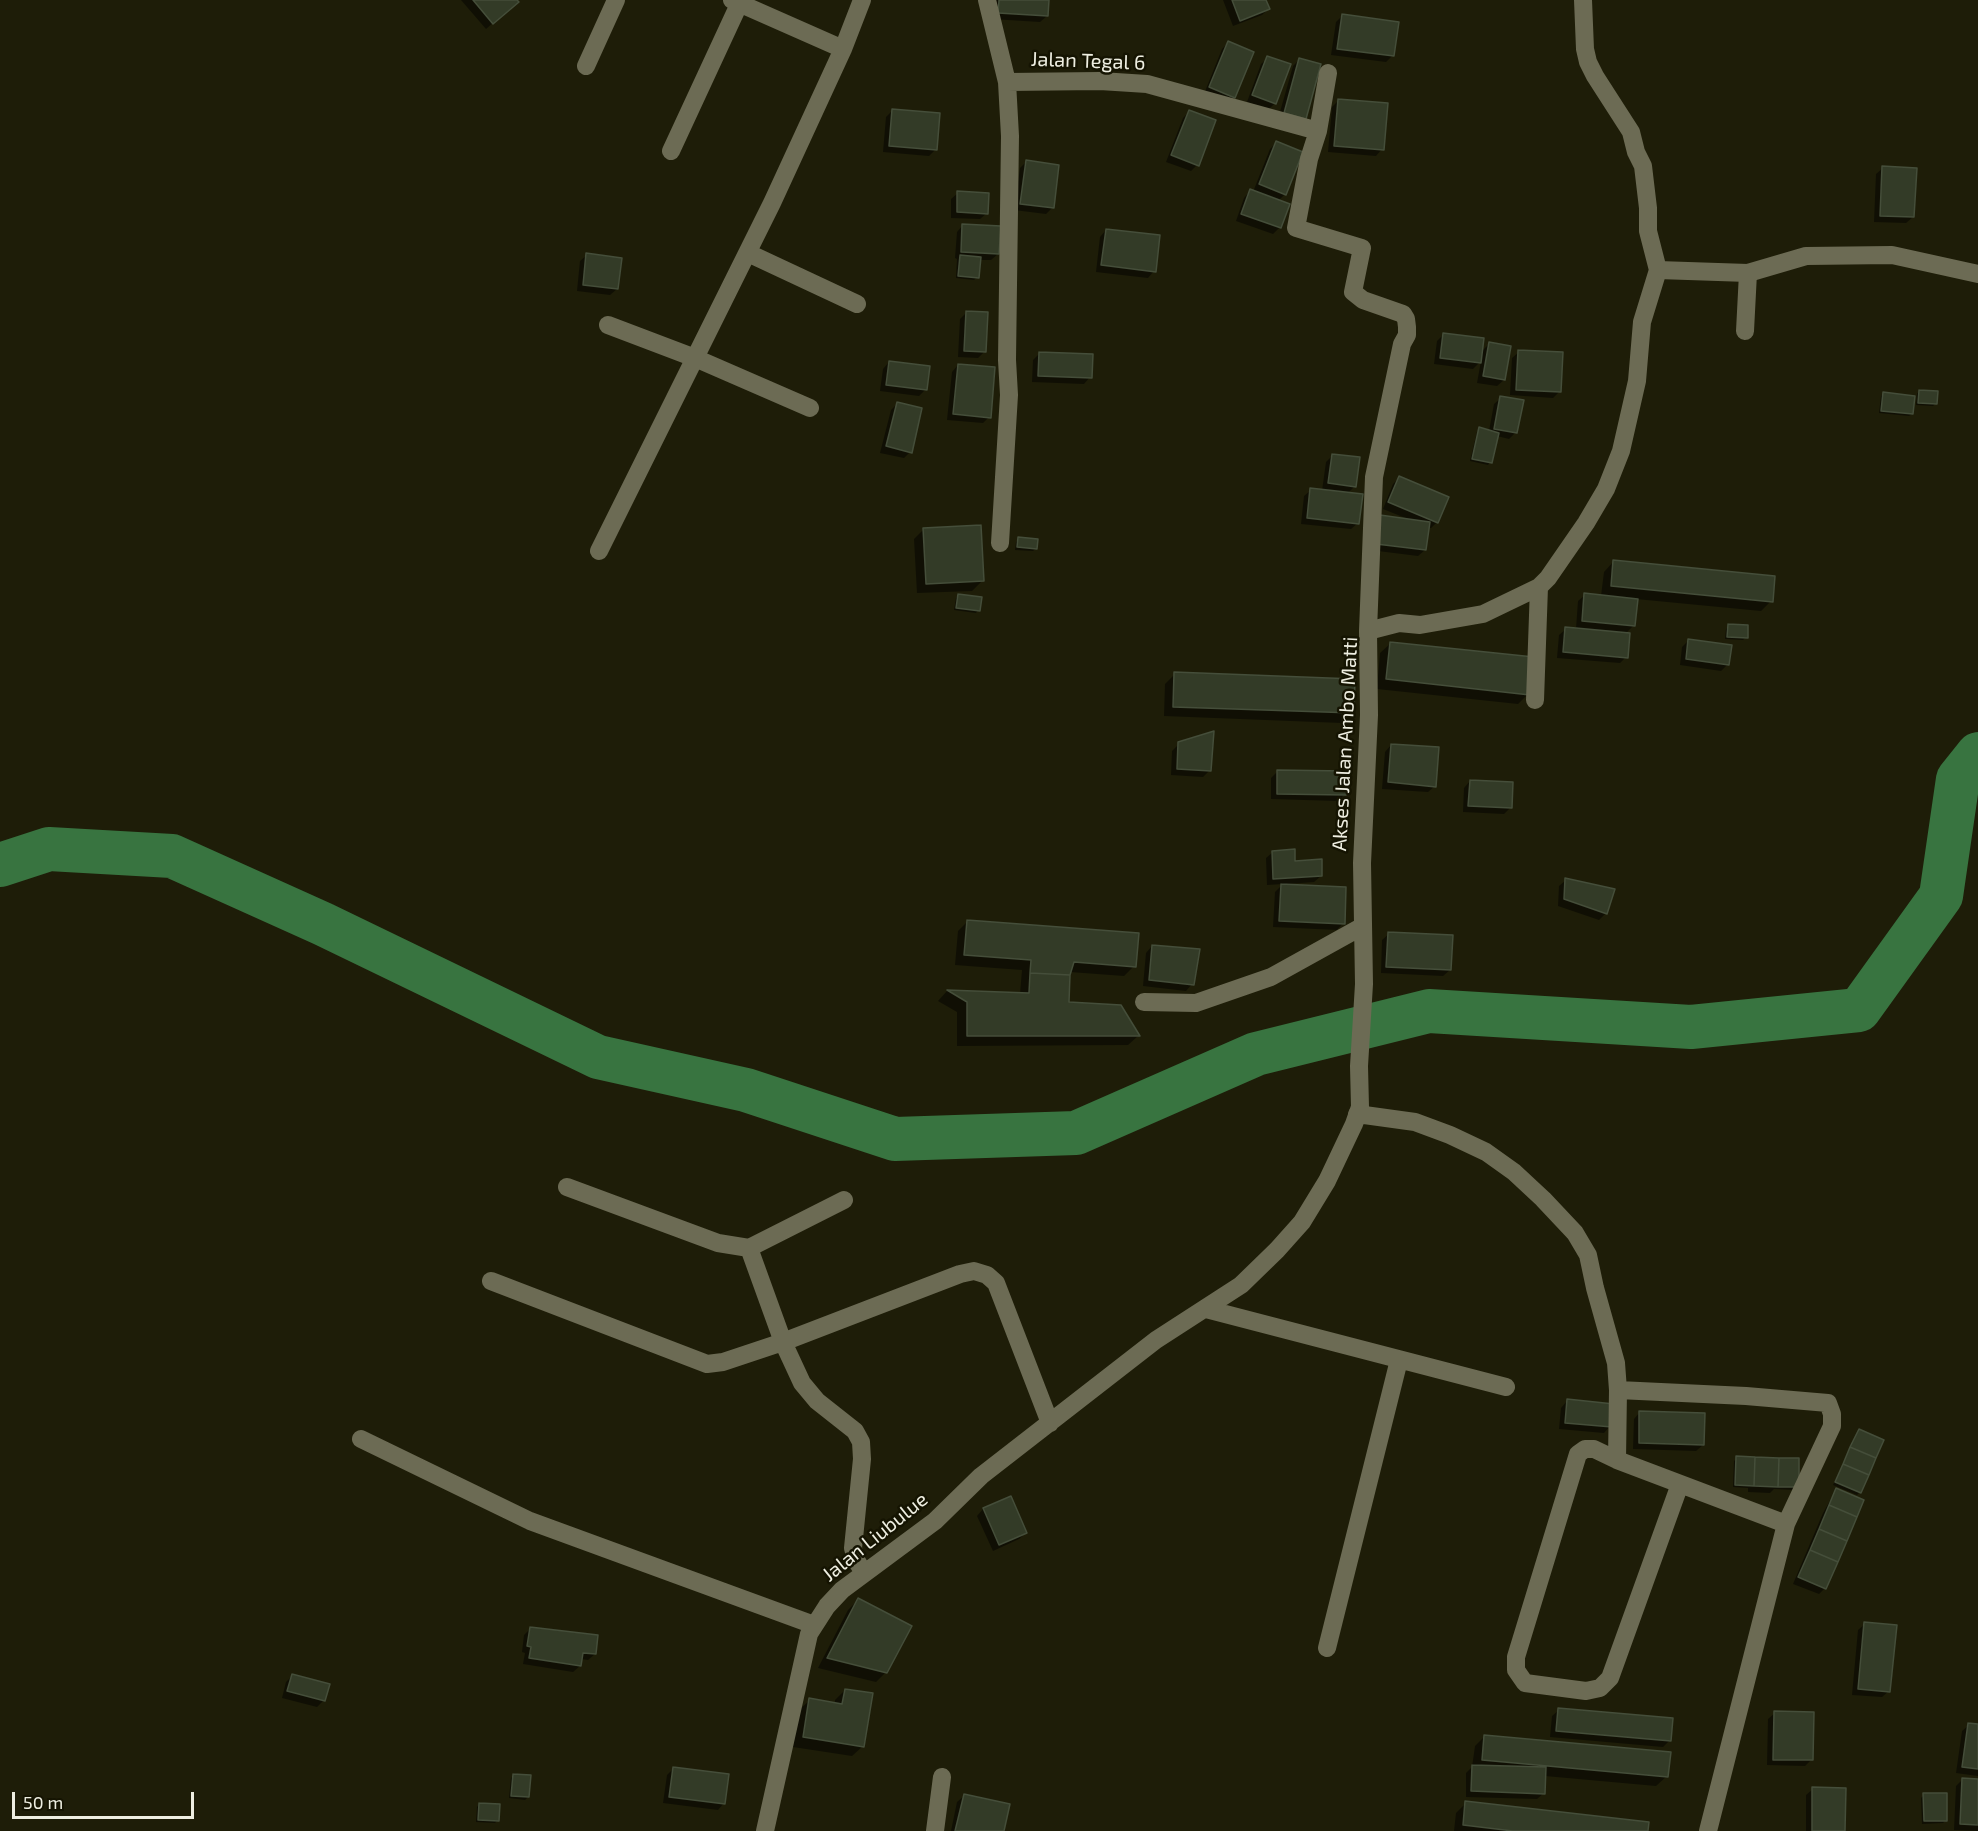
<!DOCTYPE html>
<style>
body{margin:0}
#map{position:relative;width:1978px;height:1831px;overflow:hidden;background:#1e1d08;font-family:"Exo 2",sans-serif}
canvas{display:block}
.scale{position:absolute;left:12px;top:1792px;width:182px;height:27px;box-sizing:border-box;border:3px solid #eeeee1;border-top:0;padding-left:8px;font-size:18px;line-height:21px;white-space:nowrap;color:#eeeee1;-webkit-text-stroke:4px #151402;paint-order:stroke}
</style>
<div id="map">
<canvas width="1978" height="1831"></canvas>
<div class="scale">50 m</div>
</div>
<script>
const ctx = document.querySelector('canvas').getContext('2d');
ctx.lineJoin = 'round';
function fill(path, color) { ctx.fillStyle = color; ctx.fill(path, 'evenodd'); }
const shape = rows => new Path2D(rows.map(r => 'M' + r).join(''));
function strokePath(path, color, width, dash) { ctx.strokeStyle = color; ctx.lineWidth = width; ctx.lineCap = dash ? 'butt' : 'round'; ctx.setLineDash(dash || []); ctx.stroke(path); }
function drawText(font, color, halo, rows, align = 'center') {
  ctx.font = font + ' "Exo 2",sans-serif'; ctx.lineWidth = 5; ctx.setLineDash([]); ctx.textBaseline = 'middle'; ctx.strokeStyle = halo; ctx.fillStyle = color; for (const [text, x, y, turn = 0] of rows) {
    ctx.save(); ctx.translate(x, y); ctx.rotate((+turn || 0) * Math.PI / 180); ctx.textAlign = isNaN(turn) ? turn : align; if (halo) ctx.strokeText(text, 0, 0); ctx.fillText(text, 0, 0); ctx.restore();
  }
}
fill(shape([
 [461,0,515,0,510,8,486,29],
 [994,0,1048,0,1047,16,1040,22,992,19],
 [1223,0,1265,0,1268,9,1262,15,1233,26],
 [1342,16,1393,55,1386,62,1331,55,1336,22],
 [1228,43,1234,97,1228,103,1204,94,1222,49],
 [1268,58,1275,103,1268,110,1247,102,1261,64],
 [1299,60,1305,118,1278,119,1293,66],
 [1339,100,1382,149,1376,156,1328,152,1332,107],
 [893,110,936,149,929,156,883,152,886,117],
 [1189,112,1197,165,1191,171,1166,162,1183,118],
 [1276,143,1285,194,1278,201,1288,204,1279,228,1273,234,1236,221,1244,198,1250,191,1253,192,1270,149],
 [1026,162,1053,207,1046,214,1014,210,1020,168],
 [1883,168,1913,217,1906,223,1874,222,1876,174],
 [958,193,987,213,980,219,951,218,951,199],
 [963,225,998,254,991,260,979,260,977,277,974,280,956,278,957,259,955,258,957,232],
 [1106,230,1154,271,1148,278,1096,272,1100,237],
 [587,255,617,289,610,295,577,291,580,261],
 [967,312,985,351,978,358,958,357,960,319],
 [1444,334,1481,352,1489,344,1504,380,1497,386,1477,383,1481,361,1473,369,1434,364,1437,341],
 [1519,352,1560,391,1553,398,1510,395,1512,358],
 [1039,354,1090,377,1084,384,1032,382,1033,360],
 [889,362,926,389,919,396,880,391,883,369],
 [958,365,989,417,983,423,947,420,952,372],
 [1919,391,1936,403,1933,406,1916,405,1917,394],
 [1884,393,1912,414,1909,416,1879,413,1881,396],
 [1501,398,1516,432,1509,439,1497,436,1490,462,1488,465,1470,461,1477,432,1480,429,1489,431,1494,404],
 [898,403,910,452,904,458,880,453,891,410],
 [1333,455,1355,486,1347,494,1358,523,1351,529,1301,524,1304,496,1311,490,1322,491,1326,462],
 [1399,478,1437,522,1431,528,1428,527,1425,550,1418,556,1370,550,1408,519,1383,509,1393,484],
 [924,529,982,581,972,591,917,593,914,539],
 [1019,539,1036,548,1033,551,1015,550,1016,542],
 [1614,561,1771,601,1761,611,1636,599,1634,625,1625,634,1626,657,1620,663,1557,658,1559,635,1566,629,1576,629,1578,601,1585,595,1601,596,1604,572],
 [959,596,978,610,976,613,954,610,956,598],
 [1729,626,1746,637,1743,640,1725,639,1726,629],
 [1689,640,1728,664,1721,671,1680,665,1682,647],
 [1391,643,1528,694,1518,704,1377,689,1380,653],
 [1175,674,1352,713,1342,723,1164,716,1165,684],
 [1179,744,1210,770,1203,777,1171,775,1172,751],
 [1391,745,1435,786,1428,792,1382,789,1385,752],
 [1278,771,1344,795,1338,801,1271,799,1271,778],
 [1470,781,1511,807,1504,814,1463,812,1464,788],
 [1273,852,1321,876,1314,882,1288,884,1288,886,1343,923,1337,930,1273,927,1275,892,1283,884,1267,885,1266,858],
 [1566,880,1606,913,1599,920,1558,906,1559,886],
 [968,921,1134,966,1124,976,1070,972,1067,1004,1138,1036,1128,1045,957,1046,957,1012,938,1001,947,991,1020,994,1022,970,955,965,958,931],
 [1389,934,1450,970,1443,976,1381,973,1382,940],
 [1152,946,1192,984,1186,991,1143,986,1146,953],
 [1567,1401,1610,1426,1604,1433,1559,1429,1561,1408],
 [1640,1412,1703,1445,1696,1451,1633,1449,1634,1419],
 [1859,1431,1860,1492,1857,1495,1833,1485],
 [1737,1458,1797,1487,1794,1490,1774,1489,1770,1493,1748,1492,1748,1488,1733,1487,1734,1461],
 [1836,1490,1825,1588,1819,1594,1793,1584,1823,1513],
 [1010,1498,1026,1533,1019,1539,993,1551,977,1516,983,1509],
 [858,1600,886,1672,876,1682,818,1668,848,1610],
 [1865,1624,1889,1691,1882,1697,1852,1695,1858,1630],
 [530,1629,595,1654,588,1660,581,1659,580,1666,573,1672,523,1664,525,1653,522,1652,524,1635],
 [292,1676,324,1700,317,1707,282,1698,286,1682],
 [845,1690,863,1746,852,1756,793,1747,799,1710,810,1700,835,1704,835,1700],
 [1559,1710,1670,1740,1663,1747,1550,1737,1552,1716],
 [1775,1713,1811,1760,1805,1766,1767,1765,1768,1719],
 [1969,1725,1978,1726,1978,1776,1956,1773,1962,1731],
 [1485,1736,1667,1776,1656,1786,1545,1776,1544,1793,1537,1799,1466,1797,1466,1773,1472,1767,1475,1746],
 [673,1769,724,1803,718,1810,663,1803,667,1775],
 [514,1775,528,1797,525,1800,509,1798,511,1778],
 [1963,1779,1978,1780,1978,1831,1954,1830,1956,1786],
 [1813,1789,1844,1831,1806,1831,1806,1795],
 [1924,1795,1946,1820,1943,1823,1922,1824,1921,1798],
 [964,1796,1002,1831,951,1831,957,1802],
 [1466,1803,1647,1831,1454,1831,1456,1813],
 [479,1804,497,1821,495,1823,476,1822,477,1807]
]), '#0007');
strokePath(shape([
 [0,865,49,849,172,856,323,924,598,1057,746,1090,895,1139,1076,1133,1256,1054,1429,1011,1691,1027,1859,1010,1941,896,1958,779,1978,754]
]), '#387440', 44);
const building = shape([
 [473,0,517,0,519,2,493,24,473,0],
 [999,0,1049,0,1048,16,998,13,999,0],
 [1232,0,1266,0,1270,9,1240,21,1232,0],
 [1342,14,1399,22,1394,56,1337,49,1342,14],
 [1228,41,1254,52,1235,98,1209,87,1228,41],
 [1267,56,1291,64,1276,104,1252,95,1267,56],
 [1299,58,1321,64,1306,119,1284,113,1299,58],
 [1338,99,1388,103,1384,150,1334,146,1338,99],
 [892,109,940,113,937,150,889,146,892,109],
 [1189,110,1216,120,1199,166,1171,155,1189,110],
 [1276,141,1303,152,1286,195,1259,184,1276,141],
 [1026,160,1059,165,1054,208,1020,204,1026,160],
 [1882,166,1917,168,1914,217,1880,216,1882,166],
 [1250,189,1290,204,1281,228,1241,214,1250,189],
 [957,191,989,193,988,214,957,212,957,191],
 [962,224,1001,226,999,254,961,252,962,224],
 [1106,229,1160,235,1156,272,1101,265,1106,229],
 [586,253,622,258,618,289,583,285,586,253],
 [960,255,981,257,979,278,958,276,960,255],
 [966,311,988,312,986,352,964,351,966,311],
 [1443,333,1484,338,1481,363,1440,358,1443,333],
 [1489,342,1511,346,1505,380,1483,376,1489,342],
 [1518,350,1563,352,1561,392,1516,390,1518,350],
 [1039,352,1093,354,1092,378,1038,376,1039,352],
 [889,361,930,366,927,390,886,385,889,361],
 [958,364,995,367,991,418,953,414,958,364],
 [1919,390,1938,391,1937,404,1918,403,1919,390],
 [1883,392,1915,396,1913,414,1881,411,1883,392],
 [1500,396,1524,400,1517,433,1494,429,1500,396],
 [897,402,922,408,912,453,886,446,897,402],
 [1479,427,1499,433,1492,463,1472,459,1479,427],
 [1332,454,1360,457,1356,487,1328,483,1332,454],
 [1399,476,1449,497,1438,523,1388,502,1399,476],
 [1310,488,1363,494,1359,524,1307,518,1310,488],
 [1380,515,1430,522,1426,550,1376,544,1380,515],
 [981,525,984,581,926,584,923,528,981,525],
 [1018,537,1038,539,1037,549,1017,547,1018,537],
 [1613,560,1775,576,1773,602,1611,586,1613,560],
 [1584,593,1638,599,1635,626,1582,621,1584,593],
 [958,594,982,597,980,611,956,608,958,594],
 [1728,624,1748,625,1748,638,1727,637,1728,624],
 [1565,627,1630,633,1628,658,1563,652,1565,627],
 [1688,639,1732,645,1729,665,1686,659,1688,639],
 [1390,642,1534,657,1530,695,1386,679,1390,642],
 [1174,672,1355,679,1354,713,1173,707,1174,672],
 [1214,731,1211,771,1177,769,1178,742,1214,731],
 [1391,744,1439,747,1436,787,1388,782,1391,744],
 [1277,770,1346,771,1346,795,1277,794,1277,770],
 [1470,780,1513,782,1512,808,1468,806,1470,780],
 [1295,849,1295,861,1322,859,1322,876,1273,879,1272,851,1295,849],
 [1565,878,1615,889,1607,914,1564,899,1565,878],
 [1281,884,1346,887,1345,924,1279,921,1281,884],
 [967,920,1139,933,1136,967,1074,962,1070,975,1030,973,1031,960,964,955,967,920],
 [1388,932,1453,935,1451,970,1386,967,1388,932],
 [1152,945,1200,949,1194,985,1149,980,1152,945],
 [1030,973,1070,975,1069,1002,1121,1005,1140,1036,967,1036,967,1002,947,990,1029,993,1030,973],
 [1567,1399,1614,1404,1612,1427,1565,1423,1567,1399],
 [1639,1411,1705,1413,1704,1445,1639,1443,1639,1411],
 [1859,1429,1884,1440,1876,1458,1850,1447,1859,1429],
 [1850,1447,1876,1458,1869,1475,1843,1464,1850,1447],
 [1736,1456,1755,1457,1754,1486,1735,1485,1736,1456],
 [1755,1457,1779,1458,1778,1487,1754,1486,1755,1457],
 [1779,1458,1799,1458,1799,1487,1778,1487,1779,1458],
 [1843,1464,1869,1475,1861,1493,1835,1482,1843,1464],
 [1836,1488,1864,1500,1857,1517,1829,1505,1836,1488],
 [1011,1496,1027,1533,999,1545,983,1508,1011,1496],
 [1829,1505,1857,1517,1847,1541,1819,1529,1829,1505],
 [1819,1529,1847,1541,1838,1562,1810,1550,1819,1529],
 [1810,1550,1838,1562,1826,1589,1798,1577,1810,1550],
 [858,1598,912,1626,887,1673,827,1658,858,1598],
 [1864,1622,1897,1625,1890,1692,1858,1689,1864,1622],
 [530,1627,598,1635,596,1654,583,1653,581,1666,529,1658,531,1647,527,1646,530,1627],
 [292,1674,330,1684,325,1701,287,1691,292,1674],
 [845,1689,873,1693,864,1747,803,1737,809,1698,842,1704,845,1689],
 [1558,1708,1673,1718,1671,1741,1556,1731,1558,1708],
 [1774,1711,1814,1712,1813,1760,1773,1760,1774,1711],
 [1968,1723,1978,1724,1978,1769,1962,1767,1968,1723],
 [1484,1735,1671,1752,1668,1777,1482,1760,1484,1735],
 [1472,1765,1546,1767,1545,1794,1471,1791,1472,1765],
 [673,1767,729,1774,725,1804,669,1797,673,1767],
 [513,1774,531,1775,529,1797,511,1796,513,1774],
 [1962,1778,1978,1779,1978,1825,1960,1824,1962,1778],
 [1812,1787,1846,1788,1845,1831,1812,1831,1812,1787],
 [1923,1793,1947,1793,1947,1821,1924,1821,1923,1793],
 [964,1794,1010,1804,1004,1831,955,1831,964,1794],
 [1465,1801,1649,1822,1648,1831,1513,1831,1463,1825,1465,1801],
 [479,1803,500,1804,499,1821,478,1820,479,1803]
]);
fill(building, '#333b27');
strokePath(building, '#454e3a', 1.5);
strokePath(shape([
 [732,0,843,49],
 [987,0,1007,82,1100,81,1147,84,1318,131],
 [586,66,616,0],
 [1328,73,1318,131,1309,159,1296,228,1362,248,1353,292,1363,300,1403,314,1406,319,1407,327,1407,335,1402,344,1374,477,1368,631],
 [671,151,741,0],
 [748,253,857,304],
 [1658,270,1748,273,1806,256,1892,255,1978,274],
 [608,325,695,358,810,408],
 [1745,331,1748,273],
 [1000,543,1009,395,1007,360,1010,136,1007,82],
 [599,551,772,203,843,49,862,0],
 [1535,700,1539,587],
 [1144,1002,1196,1003,1271,977,1363,926],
 [1357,1114,1415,1122,1450,1135,1486,1152,1514,1172,1543,1199,1575,1233,1588,1255,1595,1288,1616,1363,1618,1390,1617,1460,1786,1524,1708,1831],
 [567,1187,718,1243,749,1248,844,1200],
 [749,1248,783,1342,802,1383,817,1401,855,1431,861,1442,862,1459,853,1548,856,1560,864,1573],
 [491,1281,707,1364,723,1362,783,1342,960,1274,974,1271,987,1275,996,1283,1050,1423],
 [1206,1309,1506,1387],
 [1618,1390,1746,1396,1828,1403,1832,1414,1832,1426,1786,1524],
 [361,1439,530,1521,814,1625],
 [1617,1460,1594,1449,1585,1449,1578,1454,1516,1657,1516,1670,1525,1683,1586,1691,1600,1688,1610,1678,1680,1484],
 [1327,1648,1399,1360],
 [765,1831,809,1634,827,1606,842,1590,935,1521,981,1476,1156,1340,1241,1285,1277,1250,1302,1222,1327,1181,1354,1124,1360,1107,1359,1066,1364,984,1362,863,1369,715,1368,631,1399,623,1420,625,1483,614,1539,587,1548,578,1586,523,1606,489,1621,451,1637,381,1642,322,1658,270,1648,231,1648,208,1643,166,1636,152,1631,132,1595,76,1588,62,1585,49,1583,0],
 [935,1831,942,1777]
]), '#6c6b54', 18);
drawText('20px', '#eeeee1', '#151402', [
 ["Jalan Tegal 6",1088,61,2],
 ["Akses Jalan Ambo Matti",1345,744,-87],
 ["Jalan Liubulue",875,1537,-39]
]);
</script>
